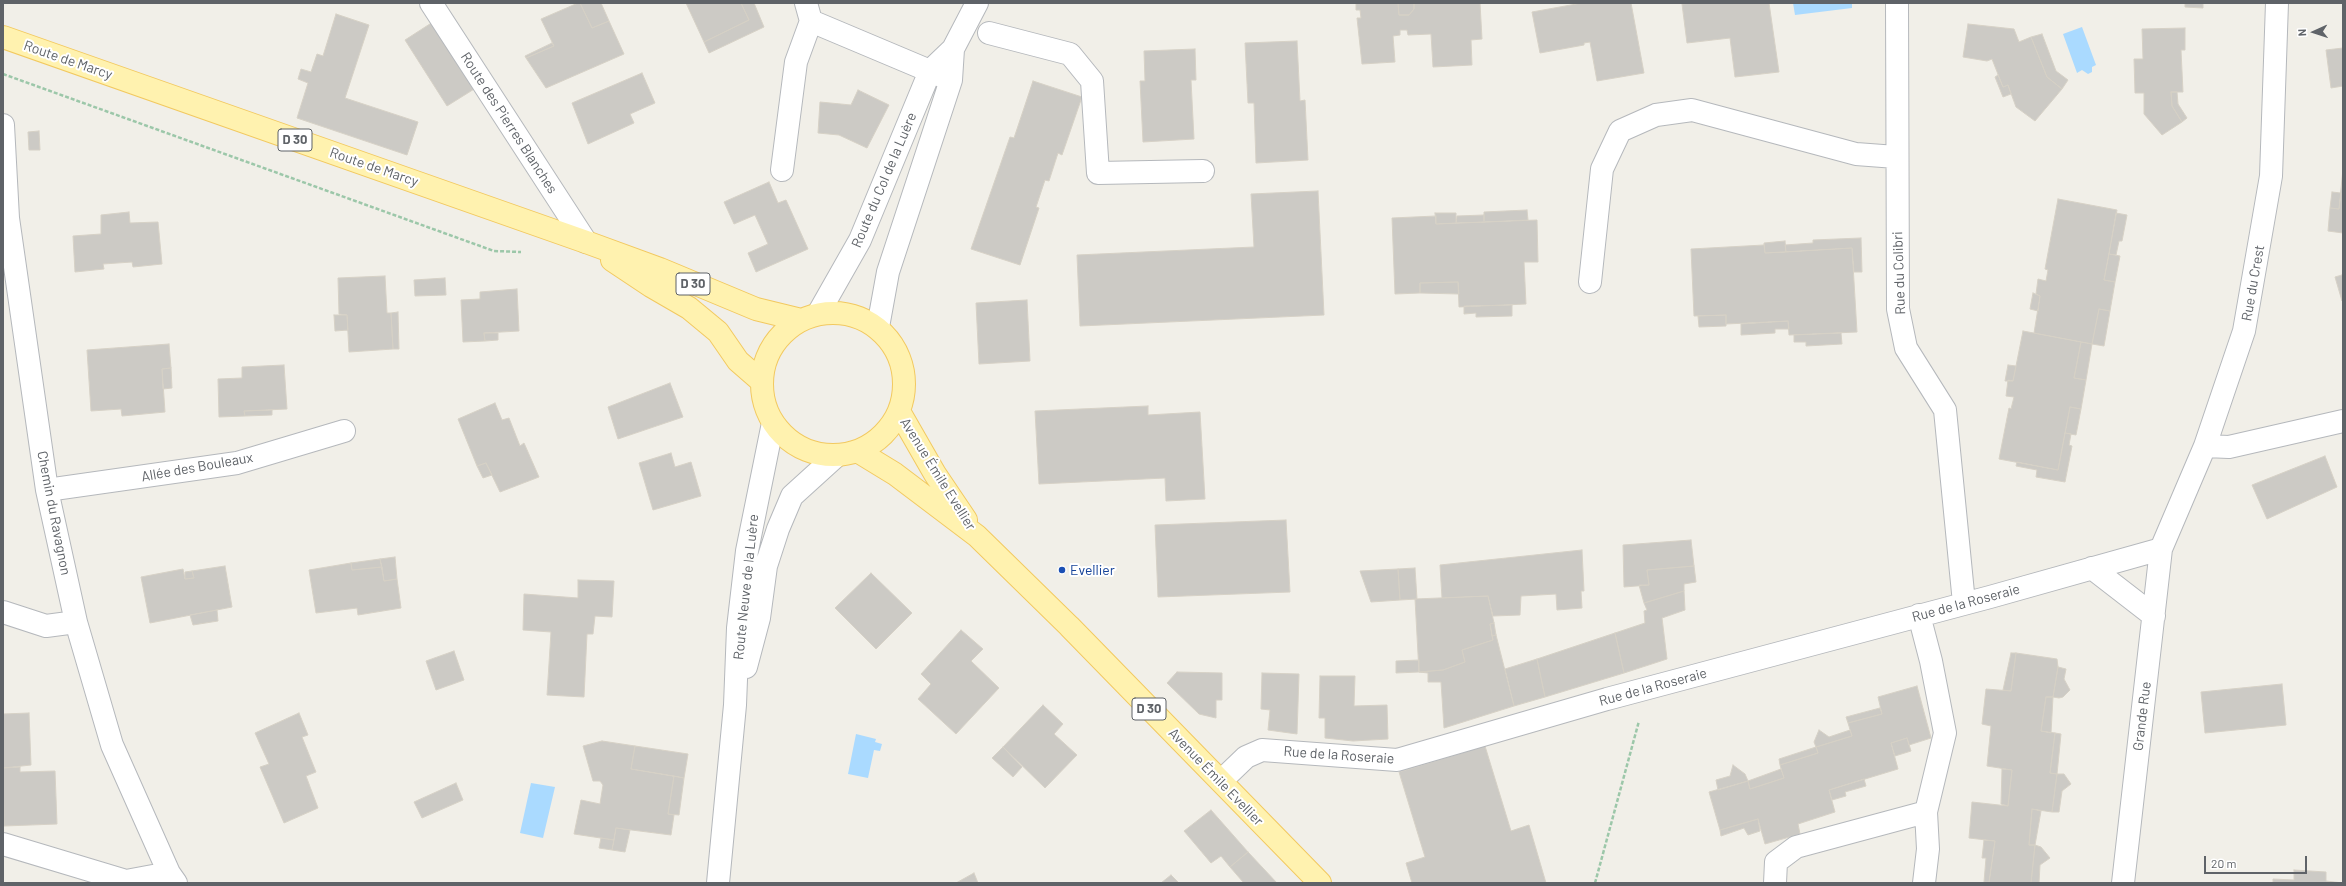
<!DOCTYPE html>
<meta charset="utf-8">
<style>
body{margin:0}
#map{position:relative;width:2346px;height:886px;overflow:hidden;background:#f1efe8;font-family:Barlow,sans-serif}
canvas{display:block}
.frame{position:absolute;inset:0;border:4px solid #5f6368;pointer-events:none}
.north{position:absolute;left:2294px;top:12px;width:40px;height:40px;-webkit-text-stroke:3px #fff;paint-order:stroke;rotate:267deg;font-size:11px;font-weight:700;line-height:16px;text-align:center;color:#5f6368}
.north::after{content:'';display:block;margin:auto;width:14px;height:18px;background:#5f6368;clip-path:polygon(50% 0,100% 100%,50% 72%,0 100%)}
.scale{position:absolute;left:2204px;top:856px;width:103px;height:18px;box-sizing:border-box;border:2px solid #5f6368;border-top:0;padding-left:5px;font-size:12px;line-height:14px;white-space:nowrap;color:#5f6368;-webkit-text-stroke:3px #fff;paint-order:stroke}
</style>
<div id="map">
<canvas width="2346" height="886"></canvas>
<div class="frame"></div>
<div class="north">N</div>
<div class="scale">20 m</div>
</div>
<script>
const ctx = document.querySelector('canvas').getContext('2d');
ctx.lineJoin = 'round';
function fill(path, color) { ctx.fillStyle = color; ctx.fill(path, 'evenodd'); }
const shape = rows => new Path2D(rows.map(r => 'M' + r).join(''));
function strokePath(path, color, width, dash) { ctx.strokeStyle = color; ctx.lineWidth = width; ctx.lineCap = dash ? 'butt' : 'round'; ctx.setLineDash(dash || []); ctx.stroke(path); }
function drawText(font, color, halo, rows, align = 'center') {
  ctx.font = font + ' Barlow,sans-serif'; ctx.lineWidth = 4; ctx.setLineDash([]); ctx.textBaseline = 'middle'; ctx.strokeStyle = halo; ctx.fillStyle = color; for (const [text, x, y, turn = 0] of rows) {
    ctx.save(); ctx.translate(x, y); ctx.rotate((+turn || 0) * Math.PI / 180); ctx.textAlign = isNaN(turn) ? turn : align; if (halo) ctx.strokeText(text, 0, 0); ctx.fillText(text, 0, 0); ctx.restore();
  }
}
fill(shape([
 [1793,3,1852,3,1852,8,1795,15],
 [2082,27,2096,65,2092,67,2092,72,2088,74,2082,70,2077,73,2063,34],
 [856,734,876,739,875,742,882,744,880,751,874,750,868,778,848,774],
 [531,783,555,787,543,838,520,833]
]), '#aadaff');
const building = shape([
 [578,3,580,3,592,28,609,21,624,54,546,88,526,58,554,46,541,19,578,3],
 [580,3,601,3,609,21,592,28,580,3],
 [686,3,741,3,749,20,704,42,686,3],
 [741,3,754,3,764,27,709,53,704,42,749,20,741,3],
 [1356,3,1398,3,1399,15,1409,15,1414,9,1414,3,1480,3,1482,39,1471,40,1472,65,1433,67,1431,34,1408,35,1407,30,1400,30,1400,35,1393,36,1395,62,1362,64,1357,18,1361,18,1360,10,1356,10,1356,3],
 [1398,3,1414,3,1414,9,1409,15,1399,15,1398,3],
 [1582,3,1631,3,1644,73,1597,81,1590,42,1584,43,1584,45,1540,53,1532,12,1582,3],
 [1691,3,1769,3,1779,72,1735,77,1730,38,1687,43,1682,4,1691,3],
 [2185,3,2203,3,2203,8,2185,7,2185,3],
 [336,14,369,25,345,98,418,122,407,155,297,118,308,83,298,79,301,69,311,72,317,54,323,56,336,14],
 [436,20,479,86,447,106,405,40,436,20],
 [1968,24,2014,29,2019,42,2031,37,2047,77,2062,89,2035,121,2016,107,2008,85,2003,87,1992,59,1987,61,1963,57,1968,24],
 [2185,28,2185,50,2181,50,2183,92,2171,92,2172,106,2182,122,2162,135,2144,114,2144,93,2135,93,2134,59,2143,59,2142,29,2185,28],
 [2042,34,2056,71,2068,80,2062,89,2047,77,2031,37,2042,34],
 [1297,41,1300,101,1305,100,1308,160,1256,163,1254,103,1248,103,1245,43,1297,41],
 [552,43,554,46,526,58,525,56,552,43],
 [2343,48,2343,86,2331,88,2326,50,2343,48],
 [1195,49,1196,80,1191,80,1194,139,1143,142,1140,81,1145,81,1144,51,1195,49],
 [642,73,655,103,630,114,634,123,588,144,572,103,642,73],
 [1998,75,2003,87,2008,85,2011,94,2003,97,1995,77,1998,75],
 [1033,81,1082,97,1062,155,1058,153,1049,181,1045,180,1036,207,1039,208,1020,265,971,249,1010,137,1014,138,1033,81],
 [858,90,889,105,867,148,839,135,818,133,820,102,851,105,858,90],
 [2171,92,2177,92,2178,104,2187,118,2182,122,2172,106,2171,92],
 [39,131,40,150,29,150,28,132,39,131],
 [2343,169,2343,233,2328,231,2330,208,2339,209,2343,169],
 [769,182,778,203,786,200,808,249,756,272,748,253,768,244,755,215,734,224,724,202,769,182],
 [1318,191,1324,315,1080,326,1077,255,1254,247,1251,194,1318,191],
 [2332,192,2341,193,2339,209,2330,208,2332,192],
 [2058,199,2117,210,2104,280,2115,282,2110,311,2099,309,2092,344,2034,333,2040,296,2036,294,2038,279,2046,281,2048,270,2045,269,2058,199],
 [1527,210,1528,220,1484,222,1484,212,1527,210],
 [129,212,130,223,158,222,162,264,133,267,132,262,103,264,104,269,75,272,73,236,101,234,101,215,129,212],
 [1435,213,1456,213,1456,223,1436,224,1435,213],
 [2116,213,2127,215,2122,241,2119,241,2116,255,2109,254,2116,213],
 [1484,215,1484,222,1456,223,1457,216,1484,215],
 [1436,216,1436,224,1537,220,1538,262,1524,262,1526,304,1459,307,1458,282,1420,283,1420,293,1395,294,1392,218,1436,216],
 [1861,238,1862,272,1854,272,1852,248,1786,252,1785,245,1813,243,1813,240,1861,238],
 [1785,241,1786,252,1765,253,1764,243,1785,241],
 [1764,245,1765,253,1852,248,1857,332,1789,335,1788,321,1726,324,1726,315,1694,316,1691,249,1764,245],
 [2109,254,2120,256,2115,282,2104,280,2109,254],
 [2342,275,2343,278,2342,301,2335,277,2342,275],
 [385,276,387,313,391,313,393,349,349,352,347,315,339,314,338,278,385,276],
 [445,278,446,295,415,296,414,280,445,278],
 [1458,282,1459,294,1420,293,1420,283,1458,282],
 [517,289,519,331,484,333,485,341,463,342,461,300,480,299,480,292,517,289],
 [2033,293,2040,296,2038,311,2030,309,2033,293],
 [1027,300,1030,361,979,364,976,303,1027,300],
 [1512,305,1512,316,1476,317,1476,313,1464,314,1464,306,1512,305],
 [2099,309,2110,311,2104,346,2092,344,2099,309],
 [398,312,399,349,393,349,391,313,398,312],
 [334,315,347,315,348,330,335,331,334,315],
 [1726,315,1726,326,1699,327,1698,316,1726,315],
 [1788,321,1789,329,1775,329,1775,333,1741,335,1741,324,1788,321],
 [2023,331,2081,342,2074,378,2086,380,2081,409,2070,407,2058,470,1999,459,2009,408,2011,409,2014,397,2006,396,2008,380,2013,381,2023,331],
 [484,333,498,333,498,340,485,341,484,333],
 [1841,333,1842,344,1806,346,1806,342,1794,342,1794,335,1841,333],
 [2081,342,2092,344,2086,380,2074,378,2081,342],
 [169,344,171,368,162,369,165,412,122,416,121,409,91,411,87,350,169,344],
 [284,365,287,409,244,411,245,416,219,417,218,379,242,378,242,367,284,365],
 [2008,365,2016,366,2013,381,2005,381,2008,365],
 [171,368,172,388,163,389,162,369,171,368],
 [670,383,683,417,618,439,608,407,670,383],
 [495,403,502,420,509,418,520,446,524,443,539,477,500,492,486,463,477,466,458,419,495,403],
 [1148,406,1148,415,1200,412,1205,499,1166,501,1165,478,1039,484,1035,411,1148,406],
 [2070,407,2081,409,2076,435,2065,433,2070,407],
 [272,410,272,415,245,416,244,411,272,410],
 [2065,433,2071,434,2069,445,2072,446,2065,482,2036,477,2037,470,2016,466,2017,462,2058,470,2065,433],
 [671,453,675,467,691,462,701,496,653,510,639,463,671,453],
 [2325,456,2337,487,2267,519,2252,485,2325,456],
 [486,463,492,475,483,478,477,466,486,463],
 [1286,520,1290,592,1158,597,1155,525,1286,520],
 [1691,540,1694,566,1647,570,1649,585,1624,587,1623,545,1691,540],
 [1582,550,1584,591,1581,591,1582,608,1557,610,1556,594,1521,596,1520,615,1493,616,1488,596,1442,598,1440,565,1582,550],
 [395,557,397,579,384,581,380,559,395,557],
 [380,559,382,567,352,570,351,563,380,559],
 [351,563,352,570,382,567,384,581,397,579,401,608,358,615,357,608,316,613,309,570,351,563],
 [225,566,232,607,150,623,141,577,183,569,185,579,194,578,192,571,225,566],
 [1694,566,1696,582,1684,584,1684,591,1644,603,1639,585,1649,585,1647,570,1694,566],
 [1415,568,1417,599,1400,600,1398,569,1415,568],
 [1398,569,1400,600,1371,602,1360,571,1398,569],
 [192,571,194,578,185,579,185,572,192,571],
 [871,573,912,613,876,649,835,608,871,573],
 [578,580,614,581,612,617,595,616,593,634,587,634,584,697,547,695,551,632,523,630,524,594,578,598,578,580],
 [1684,591,1685,610,1662,618,1667,659,1624,673,1615,633,1645,623,1644,611,1647,610,1644,603,1684,591],
 [1488,596,1494,623,1490,624,1493,640,1462,650,1465,662,1443,670,1419,672,1415,599,1488,596],
 [217,610,218,621,193,625,190,615,217,610],
 [1494,623,1496,635,1492,636,1490,624,1494,623],
 [961,630,983,649,971,661,999,688,956,734,918,699,931,684,921,674,961,630],
 [1615,633,1624,673,1545,697,1537,659,1615,633],
 [1496,635,1514,706,1444,728,1441,682,1428,682,1428,673,1419,672,1443,670,1465,662,1462,650,1493,640,1492,636,1496,635],
 [454,651,464,680,436,690,426,661,454,651],
 [2011,653,2016,653,2011,691,2003,690,2011,653],
 [2016,653,2057,659,2058,667,2053,697,2046,697,2041,731,2055,733,2050,773,2057,774,2052,812,2032,809,2029,845,2035,845,2031,883,1989,883,1995,841,1969,838,1972,802,2008,806,2012,770,1987,766,1991,726,1982,724,1986,689,2011,691,2016,653],
 [1537,659,1545,697,1514,706,1505,669,1537,659],
 [1419,660,1419,672,1396,673,1396,661,1419,660],
 [2058,667,2066,669,2064,679,2070,690,2063,697,2059,698,2053,697,2058,667],
 [1177,672,1222,673,1222,700,1216,700,1216,718,1199,714,1167,683,1177,672],
 [1262,673,1299,674,1297,734,1268,730,1270,710,1261,709,1262,673],
 [1320,676,1355,676,1354,706,1387,705,1388,739,1353,741,1325,738,1325,718,1319,718,1320,676],
 [2282,684,2286,725,2205,733,2201,692,2282,684],
 [1917,686,1931,738,1909,745,1907,738,1891,743,1898,769,1829,790,1835,812,1798,824,1800,834,1765,844,1758,819,1720,830,1709,792,1748,781,1750,789,1784,778,1780,765,1818,753,1816,747,1852,736,1848,723,1882,714,1878,697,1917,686],
 [2046,697,2053,697,2051,733,2041,731,2046,697],
 [1043,705,1063,724,1054,734,1077,755,1045,788,1003,747,1043,705],
 [1880,708,1882,714,1848,723,1846,717,1880,708],
 [29,713,31,765,3,768,3,714,29,713],
 [299,713,308,735,302,737,316,772,306,776,318,808,284,823,260,767,269,764,255,733,299,713],
 [1819,730,1829,737,1850,730,1852,736,1816,747,1814,742,1819,730],
 [2055,733,2061,734,2057,774,2050,773,2055,733],
 [1907,738,1911,751,1895,756,1891,743,1907,738],
 [602,741,635,746,631,769,674,776,668,814,674,815,671,835,616,828,614,840,574,834,581,800,600,804,603,785,600,781,593,781,583,746,602,741],
 [635,746,688,754,684,778,631,769,635,746],
 [1485,746,1511,831,1529,825,1546,883,1412,883,1406,863,1425,857,1399,772,1485,746],
 [1003,747,1022,767,1013,777,992,758,1003,747],
 [1816,747,1818,753,1780,765,1779,759,1816,747],
 [1733,765,1745,774,1748,781,1718,790,1716,780,1730,776,1733,765],
 [20,767,20,772,55,771,57,824,4,826,3,768,20,767],
 [1781,769,1784,778,1750,789,1748,781,1781,769],
 [2002,769,2012,770,2008,806,2001,804,2002,769],
 [2057,774,2064,774,2071,784,2062,791,2059,812,2052,812,2057,774],
 [674,776,684,778,679,815,668,814,674,776],
 [1864,779,1866,786,1845,792,1846,796,1832,800,1829,790,1864,779],
 [456,783,463,800,422,818,414,802,456,783],
 [2032,809,2041,811,2035,845,2029,845,2032,809],
 [1211,810,1248,852,1230,867,1221,856,1211,863,1184,831,1211,810],
 [1758,819,1760,831,1748,835,1744,828,1721,836,1720,830,1758,819],
 [616,828,630,830,625,852,612,850,616,828],
 [601,838,614,840,612,850,599,848,601,838],
 [1984,840,1995,841,1989,882,1984,882,1986,858,1982,858,1984,840],
 [2035,845,2041,847,2050,858,2040,865,2039,883,2031,883,2035,845],
 [1248,852,1277,883,1241,883,1243,882,1230,867,1248,852],
 [2294,870,2326,872,2326,881,2343,883,2273,883,2273,879,2294,880,2294,870],
 [974,873,978,883,956,883,974,873],
 [1171,875,1179,883,1161,883,1171,875]
]);
fill(building, '#cccac5');
strokePath(building, '#d6d1c6', 1);
const minor = shape([
 [431,3,586,242],
 [1897,3,1898,309,1906,348,1945,410,1964,603],
 [811,21,944,77],
 [989,33,1070,54,1092,81,1098,173,1203,171],
 [3,125,8,218,47,490,76,622,112,745,169,873,176,883],
 [782,170,796,62,811,21,806,3],
 [1590,282,1602,169,1620,131,1656,115,1692,110,1856,154,1896,157],
 [818,314,860,240,930,71,953,49,977,3],
 [878,327,888,272,951,80,953,49],
 [2205,446,2229,447,2343,421],
 [47,490,237,463,344,431],
 [2092,568,2154,616],
 [3,612,46,626,76,622],
 [1919,615,1931,661,1945,733,1926,812,1928,849,1924,883],
 [746,667,759,618,766,566,778,529,792,496,835,457],
 [1221,781,1246,757,1262,750,1397,760,1607,699,1990,597,2161,549],
 [3,844,126,881,169,873],
 [718,883,735,705,738,628,747,551,773,423],
 [1775,883,1776,862,1796,847,1926,812],
 [2123,883,2161,549,2205,446,2244,331,2271,176,2277,3]
]);
const major = shape([
 [3,37,586,242,660,269,756,309,801,320],
 [612,260,651,286,689,308,718,332,738,361,761,381],
 '762 384a71 71 0 1 1 142 0a71 71 0 1 1-142 0Z',
 [900,413,935,474,966,520],
 [859,452,895,474,977,536,1069,626,1320,883]
]);
strokePath(minor, '#b5b8bc', 24);
strokePath(major, '#f2c960', 24);
strokePath(shape([
 [3,74,494,251,521,252],
 [1595,883,1639,721]
]), '#9cc7a9', 2.5, [4, 2]);
strokePath(minor, '#fff', 22);
strokePath(major, '#fff2af', 22);
for (const [x, y, r, color] of [
 [1062,570,4,"#1a4fb4"]
]) { const dot = new Path2D(); dot.arc(x, y, r, 0, 2 * Math.PI); ctx.fillStyle = color; ctx.fill(dot); strokePath(dot, '#fff', 1.5); }
for (const [x, y, w] of [
 [295,140,34],
 [693,284,34],
 [1149,709,34]
]) { const box = new Path2D(); box.roundRect(x - w / 2, y - 11, w, 22, 3); ctx.fillStyle = '#fff'; ctx.fill(box); strokePath(box, '#5f6368', 1); }
drawText('bold 13px', '#5f6368', null, [
 ["D 30",295,140],
 ["D 30",693,284],
 ["D 30",1149,709]
]);
drawText('14px', '#5f6368', '#fff', [
 ["Route de Marcy",68,60,19],
 ["Route des Pierres Blanches",509,123,57],
 ["Route de Marcy",374,167,19],
 ["Route du Col de la Luère",884,180,-67],
 ["Rue du Colibri",1899,273,-92],
 ["Rue du Crest",2253,283,-80],
 ["Allée des Bouleaux",197,467,-10],
 ["Avenue Émile Evellier",938,474,58],
 ["Chemin du Ravagnon",54,513,79],
 ["Route Neuve de la Luère",746,587,-84],
 ["Rue de la Roseraie",1966,603,-15],
 ["Rue de la Roseraie",1653,687,-15],
 ["Grande Rue",2142,716,-83],
 ["Rue de la Roseraie",1339,755,4],
 ["Avenue Émile Evellier",1216,777,46]
]);
drawText('14px', '#164399', '#fff', [
 ["Evellier",1070,570]
], 'left');
</script>
